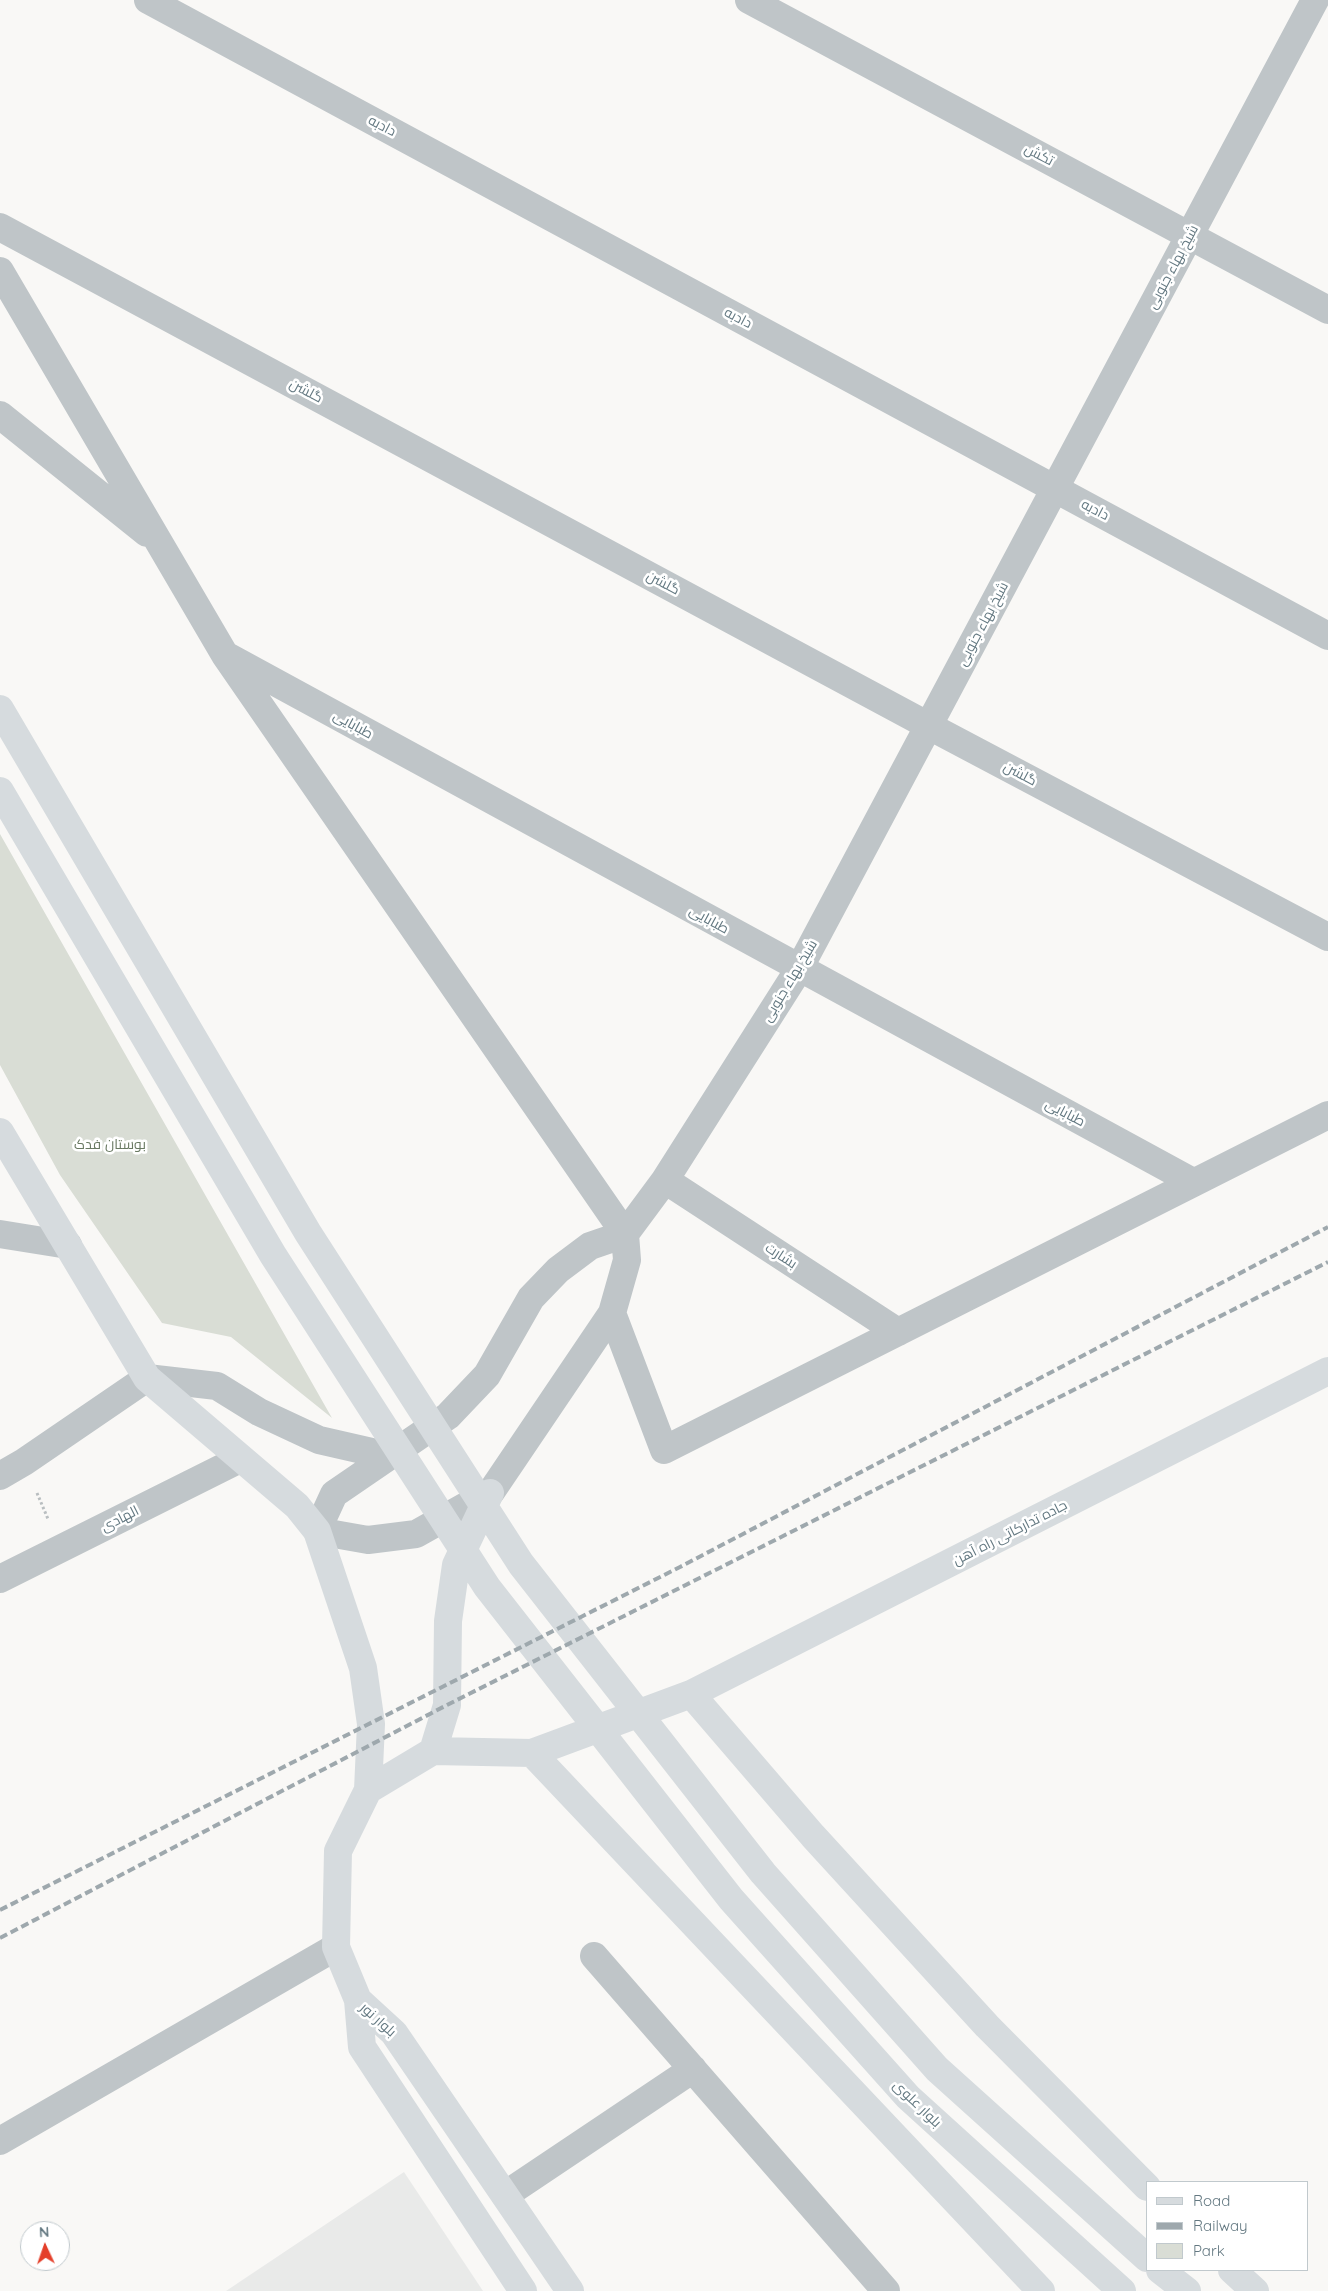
<!DOCTYPE html>
<meta charset="utf-8">
<style>
body{margin:0}
#map{position:relative;width:1328px;height:2291px;overflow:hidden;background:#f9f8f6;font-family:Quicksand,sans-serif}
canvas{display:block}
.legend{position:absolute;left:1146px;top:2181px;width:162px;height:90px;box-sizing:border-box;background:#fff;border:1px solid #c1c9cd;margin:0;padding:6px 9px;list-style:none;font-size:15px;color:#637881}
.legend li{display:flex;align-items:center;gap:10px;height:25px}
.legend b{width:25px;border:1px solid #c1c9cd}
.north{position:absolute;left:20px;top:2221px;width:50px;height:50px;box-sizing:border-box;background:#fff;border:1px solid #c1c9cd;border-radius:50%;rotate:357deg;font-size:14px;font-weight:700;line-height:20px;text-align:center;color:#637881}
.north::after{content:'';display:block;margin:auto;width:18px;height:22px;background:#e43f2a;clip-path:polygon(50% 0,100% 100%,50% 72%,0 100%)}
</style>
<div id="map">
<canvas width="1328" height="2291"></canvas>
<ul class="legend">
<li><b style="height:6px;background:#d6dbde"></b>Road</li>
<li><b style="height:6px;background:#9ea8ad"></b>Railway</li>
<li><b style="height:14px;background:#d9ddd5"></b>Park</li>
</ul>
<div class="north">N</div>
</div>
<script>
const ctx = document.querySelector('canvas').getContext('2d');
ctx.lineJoin = 'round';
function fill(path, color) { ctx.fillStyle = color; ctx.fill(path, 'evenodd'); }
const shape = rows => new Path2D(rows.map(r => 'M' + r).join(''));
function strokePath(path, color, width, dash) { ctx.strokeStyle = color; ctx.lineWidth = width; ctx.lineCap = dash ? 'butt' : 'round'; ctx.setLineDash(dash || []); ctx.stroke(path); }
function drawText(font, color, halo, rows, align = 'center') {
  ctx.font = font + ' Quicksand,Cairo,sans-serif'; ctx.lineWidth = 5; ctx.setLineDash([]); ctx.textBaseline = 'middle'; ctx.strokeStyle = halo; ctx.fillStyle = color; for (const [text, x, y, turn = 0] of rows) {
    ctx.save(); ctx.translate(x, y); ctx.rotate((+turn || 0) * Math.PI / 180); ctx.textAlign = isNaN(turn) ? turn : align; if (halo) ctx.strokeText(text, 0, 0); ctx.fillText(text, 0, 0); ctx.restore();
  }
}
fill(shape([
 [404,2172,483,2291,226,2291]
]), '#e9eae9');
fill(shape([
 [0,834,332,1418,231,1337,162,1323,60,1175,0,1065]
]), '#d9ddd5');
strokePath(shape([
 [37,1493,48,1519]
]), '#b9bec0', 3, [2.5, 2.5]);
strokePath(shape([
 [148,0,1328,636],
 [749,0,1328,310],
 [0,227,929,726,1328,937],
 [0,271,225,655,625,1234,627,1260,612,1313,491,1492,416,1534,368,1540,317,1531,334,1494,448,1416,487,1375,531,1298,558,1270,590,1246,625,1234],
 [0,415,147,533],
 [229,657,1193,1182],
 [665,1180,898,1332],
 [0,1234,68,1245],
 [625,1234,665,1180,799,969,1315,0],
 [612,1313,664,1450,1328,1115],
 [0,1476,24,1462,147,1378,217,1386,259,1412,319,1440,389,1456],
 [0,1579,240,1459],
 [594,1956,886,2291],
 [0,2141,336,1947],
 [505,2195,693,2069]
]), '#bfc5c8', 28);
strokePath(shape([
 [0,709,308,1233,521,1564,763,1873,937,2069,1147,2258],
 [0,791,273,1255,487,1587,731,1899,908,2097,1122,2291],
 [0,1132,147,1378,297,1506,317,1531,363,1668,371,1724,368,1790,338,1851,336,1947,358,2000,362,2047,523,2291],
 [691,1694,813,1836,987,2026,1147,2187],
 [433,1751,447,1705,448,1621,456,1565,490,1493],
 [532,1753,1041,2291],
 [368,1790,433,1751,532,1753,691,1694,1328,1371],
 [358,2000,394,2033,570,2291],
 [1160,2270,1187,2291],
 [1232,2270,1255,2291]
]), '#d6dbde', 28);
strokePath(shape([
 [0,1910,680,1567,1328,1227],
 [0,1938,447,1705,1328,1262]
]), '#9ea8ad', 4, [8, 4]);
drawText('14px', '#637881', '#fff', [
 ["دادبه",382,126,28],
 ["تکش",1039,155,28],
 ["شیخ بهاء جنوبی",1173,267,-62],
 ["دادبه",738,318,28],
 ["گلشن",306,391,28],
 ["دادبه",1095,510,28],
 ["گلشن",663,583,28],
 ["شیخ بهاء جنوبی",983,624,-62],
 ["طبابایی",353,725,29],
 ["گلشن",1020,774,28],
 ["طبابایی",709,920,29],
 ["شیخ بهاء جنوبی",790,981,-59],
 ["طبابایی",1065,1113,28],
 ["بشارت",781,1256,33],
 ["الهادی",120,1519,-27],
 ["جاده تدارکاتی راه آهن",1010,1533,-27],
 ["بلوار نور",378,2020,42],
 ["بلوار علوی",917,2104,44]
]);
drawText('14px', '#697962', '#fff', [
 ["بوستان فدک",110,1145]
]);
</script>
